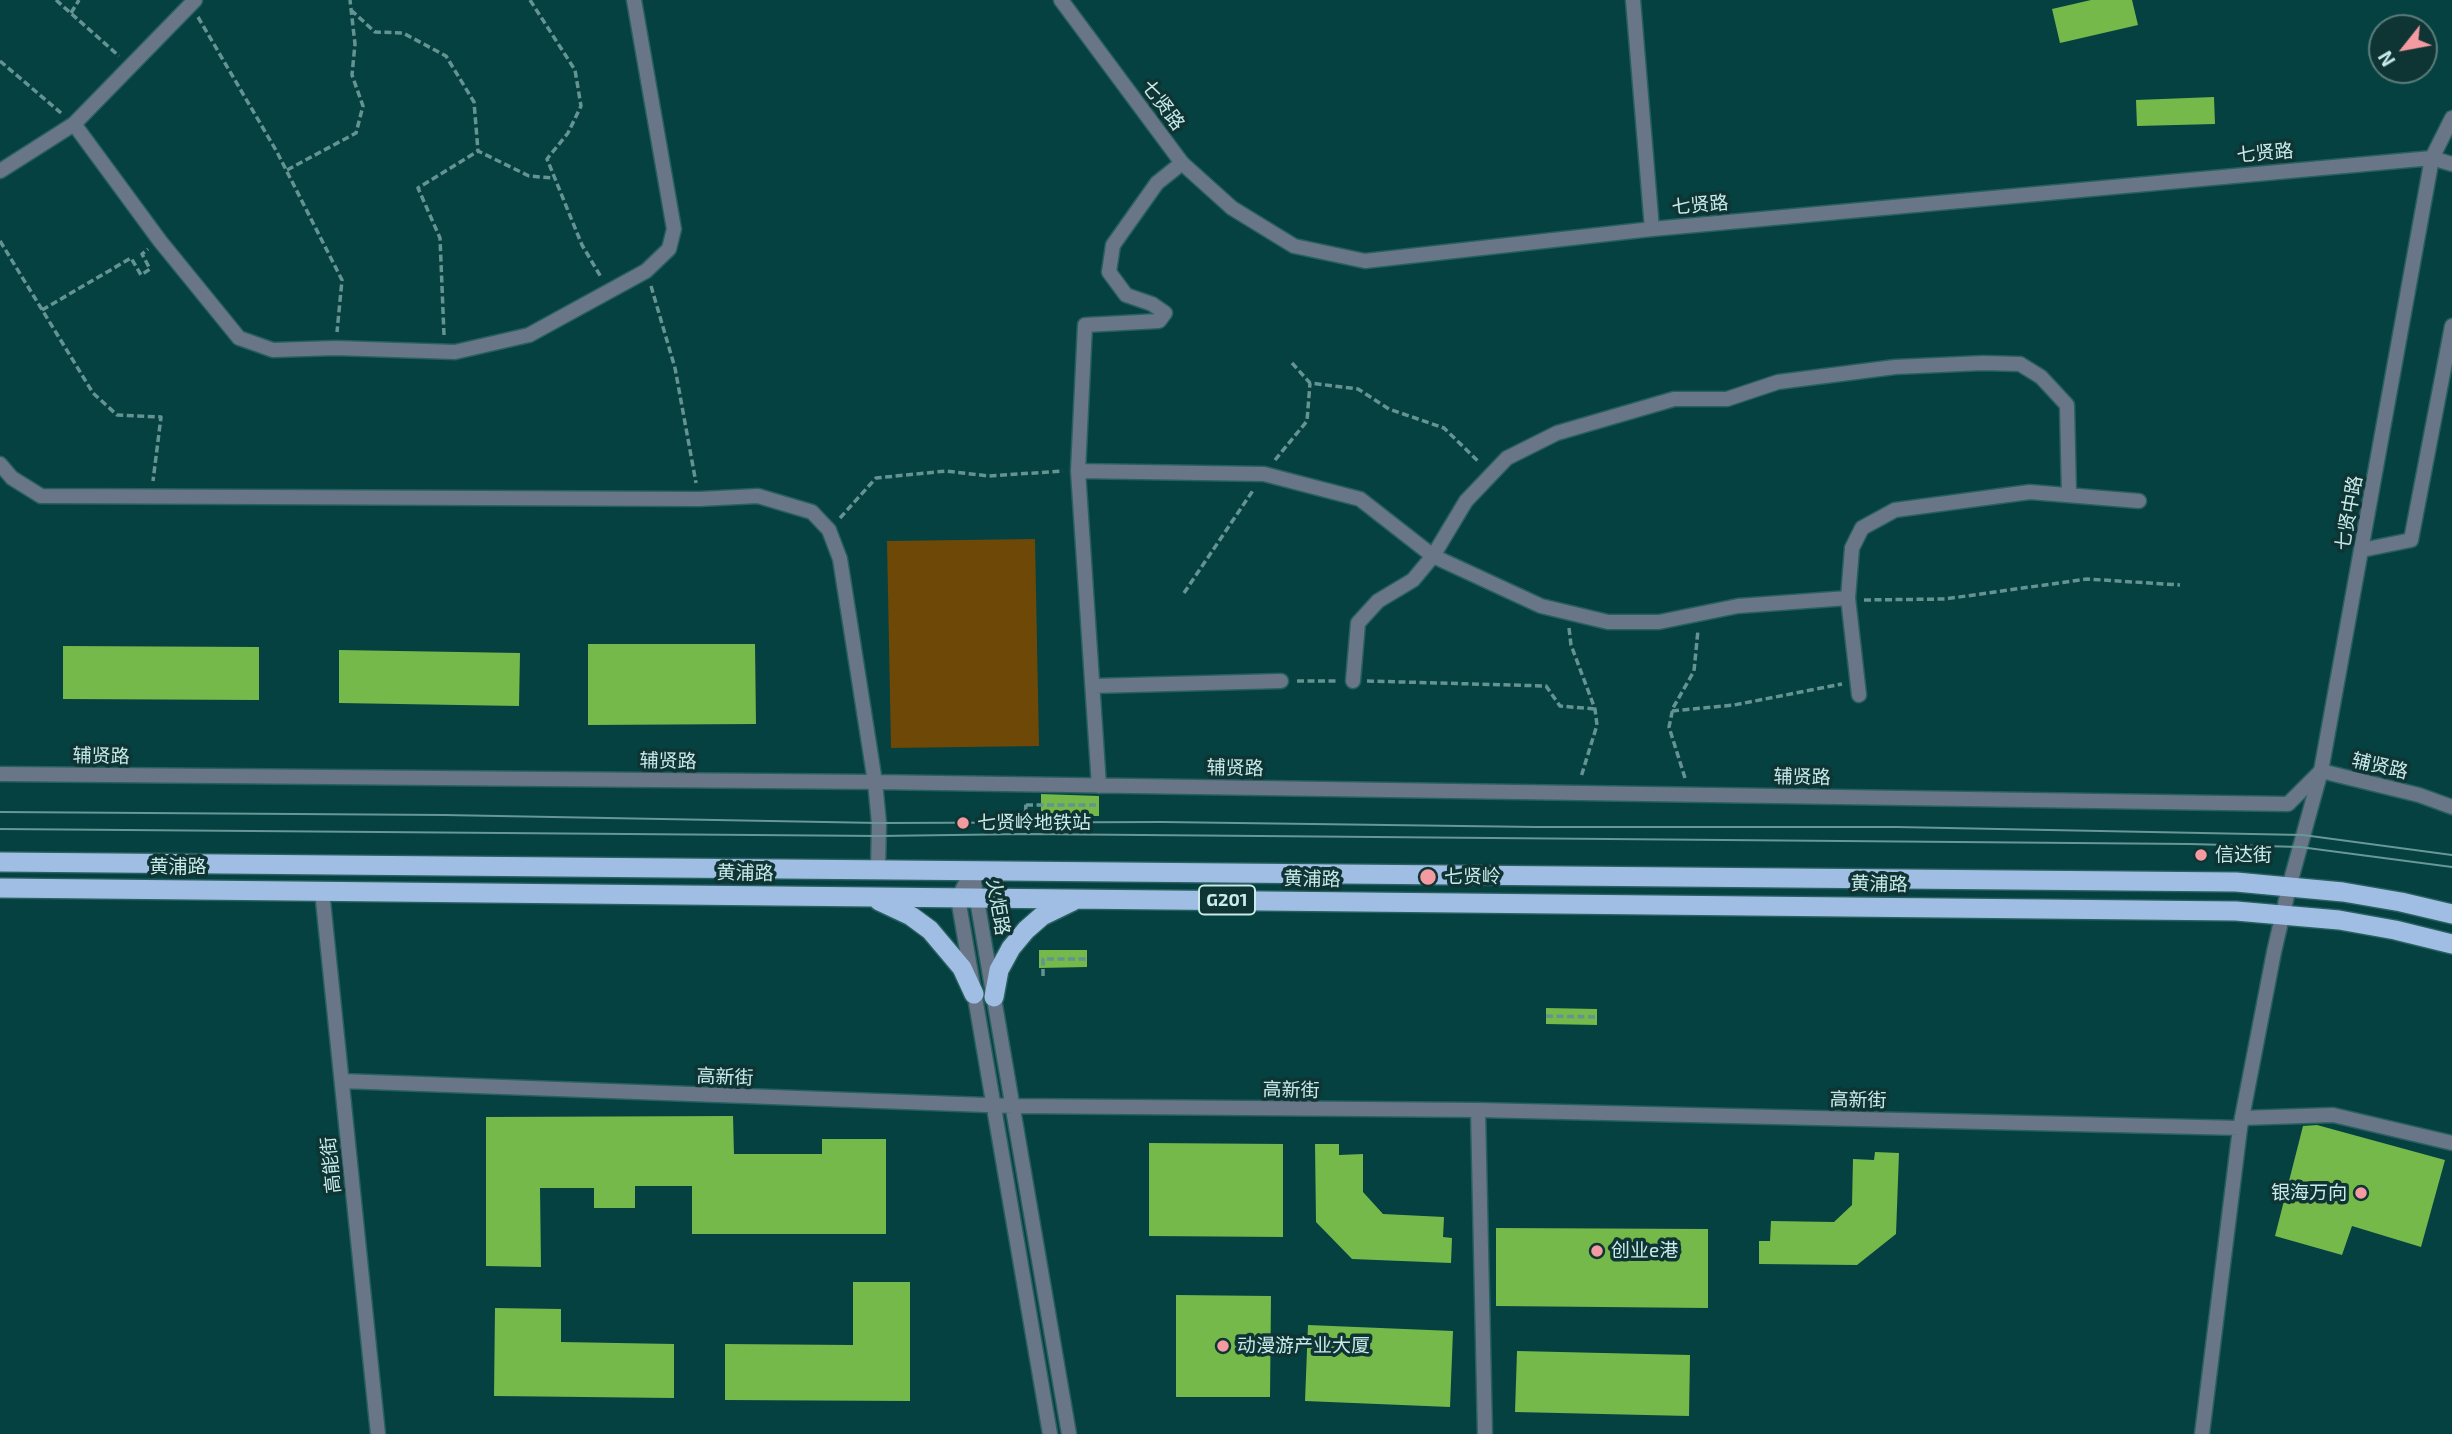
<!DOCTYPE html>
<meta charset="utf-8">
<style>
body{margin:0}
#map{position:relative;width:2452px;height:1434px;overflow:hidden;background:#054141;font-family:"Exo 2",sans-serif}
canvas{display:block}
.north{position:absolute;left:2368px;top:14px;width:70px;height:70px;box-sizing:border-box;background:#0f3434;border:2px solid #597d7c;border-radius:50%;rotate:239deg;font-size:19px;font-weight:700;line-height:28px;text-align:center;color:#c9eae9}
.north::after{content:'';display:block;margin:auto;width:24px;height:32px;background:#f49aa1;clip-path:polygon(50% 0,100% 100%,50% 72%,0 100%)}
</style>
<div id="map">
<canvas width="2452" height="1434"></canvas>
<div class="north">N</div>
</div>
<script>
const ctx = document.querySelector('canvas').getContext('2d');
ctx.lineJoin = 'round';
function fill(path, color) { ctx.fillStyle = color; ctx.fill(path, 'evenodd'); }
const shape = rows => new Path2D(rows.map(r => 'M' + r).join(''));
function strokePath(path, color, width, dash) { ctx.strokeStyle = color; ctx.lineWidth = width; ctx.lineCap = dash ? 'butt' : 'round'; ctx.setLineDash(dash || []); ctx.stroke(path); }
function drawText(font, color, halo, rows, align = 'center') {
  ctx.font = font + ' "Exo 2","Noto Sans SC",sans-serif'; ctx.lineWidth = 7; ctx.setLineDash([]); ctx.textBaseline = 'middle'; ctx.strokeStyle = halo; ctx.fillStyle = color; for (const [text, x, y, turn = 0] of rows) {
    ctx.save(); ctx.translate(x, y); ctx.rotate((+turn || 0) * Math.PI / 180); ctx.textAlign = isNaN(turn) ? turn : align; if (halo) ctx.strokeText(text, 0, 0); ctx.fillText(text, 0, 0); ctx.restore();
  }
}
fill(shape([
 [1035,539,1039,746,891,748,887,541]
]), '#6d4806');
fill(shape([
 [2091,0,2132,0,2138,25,2060,43,2052,9],
 [2214,97,2215,124,2137,126,2136,100],
 [588,644,755,644,756,724,588,725],
 [63,646,259,647,259,700,63,699],
 [339,650,520,653,519,706,339,703],
 [1041,794,1099,796,1099,816,1041,816],
 [1039,950,1087,950,1087,967,1039,968],
 [1546,1008,1597,1009,1597,1025,1546,1024],
 [733,1116,734,1154,822,1154,822,1139,886,1139,886,1234,692,1234,692,1186,635,1186,635,1208,594,1208,594,1188,540,1188,541,1267,486,1266,486,1117],
 [2317,1125,2445,1160,2421,1247,2352,1226,2342,1255,2275,1236,2303,1126],
 [1149,1143,1283,1144,1283,1237,1149,1236],
 [1315,1144,1339,1144,1339,1155,1363,1154,1363,1192,1383,1214,1444,1217,1443,1237,1452,1238,1451,1263,1352,1259,1316,1222],
 [1875,1152,1899,1153,1896,1234,1857,1265,1759,1264,1759,1241,1770,1241,1771,1221,1834,1222,1852,1205,1853,1159,1874,1160],
 [1496,1228,1708,1229,1708,1308,1496,1306],
 [853,1282,910,1282,910,1401,725,1400,725,1344,853,1345],
 [1176,1295,1271,1296,1270,1397,1176,1397],
 [495,1308,561,1309,561,1342,674,1344,674,1398,494,1396],
 [1308,1325,1453,1331,1450,1407,1305,1401],
 [1517,1351,1690,1355,1689,1416,1515,1412]
]), '#75b94a');
const minor = shape([
 [1633,0,1652,229],
 [74,124,160,241,239,338,273,350,336,348,455,352,529,335,646,271,669,249,674,229,634,0],
 [0,171,74,124,195,0],
 [0,464,12,478,41,496,699,499,758,496,812,512,829,530,840,559,875,782,879,823,878,870],
 [1078,471,1264,474,1360,499,1433,556,1541,606,1608,622,1659,622,1738,606,1848,598],
 [2362,550,2411,540,2452,326],
 [1353,681,1358,623,1378,601,1413,580,1433,556,1466,501,1507,458,1557,433,1674,399,1727,399,1778,382,1895,367,1983,363,2020,364,2041,377,2067,405,2069,495],
 [1093,686,1281,681],
 [1859,695,1848,598,1852,548,1862,528,1895,510,2030,492,2139,501],
 [0,774,875,782,2288,804,2321,771,2419,795,2452,807],
 [1099,786,1078,471,1085,325,1159,321,1165,313,1152,304,1126,295,1109,272,1113,245,1157,183,1182,163],
 [1478,1110,1485,1434],
 [2242,1118,2333,1115,2452,1143]
]);
const tertiary = shape([
 [1061,0,1182,163,1232,208,1294,246,1365,261,1652,229,2432,158,2452,164],
 [972,871,958,898,1050,1434],
 [972,871,1069,1434],
 [322,891,378,1434],
 [342,1081,1013,1106,1478,1110,2240,1128],
 [2202,1434,2240,1128,2274,952,2289,887,2321,771,2432,158,2452,118]
]);
const trunk = shape([
 [0,862,2236,882,2343,892,2401,902,2452,914],
 [0,888,2236,911,2339,920,2395,930,2452,944],
 [879,901,911,916,930,930,962,968,974,994],
 [994,997,999,970,1011,948,1026,930,1042,916,1073,901]
]);
strokePath(minor, '#285f5f', 17);
strokePath(tertiary, '#285f5f', 17);
strokePath(trunk, '#285f5f', 22);
strokePath(shape([
 [56,0,119,56],
 [530,0,575,70,581,106,568,133,547,159,582,245,601,277],
 [351,10,375,32,403,33,446,56,474,102,478,151,529,176,553,178],
 [71,13,79,0],
 [198,17,277,152,342,280,337,332],
 [0,61,61,113],
 [287,170,356,133,363,106,352,75,355,44,350,0],
 [0,241,93,393,117,415,161,417,153,481],
 [651,286,675,368,696,483],
 [42,310,131,258,141,275,150,269,142,254,148,249],
 [444,335,440,238,418,188,478,151],
 [1292,363,1310,383,1358,389,1389,409,1444,428,1480,463],
 [1275,460,1307,421,1310,383],
 [840,518,876,478,946,471,989,476,1063,471],
 [1184,593,1254,489],
 [1864,600,1945,599,2087,579,2180,585],
 [1569,628,1571,645,1595,709,1597,725,1581,777],
 [1297,681,1339,681],
 [1367,681,1546,686,1560,706,1595,709],
 [1672,711,1734,705,1842,684],
 [1685,778,1669,727,1673,708,1694,671,1698,630],
 [1026,805,1099,805],
 [1025,822,1026,803],
 [1043,976,1043,959,1087,959],
 [1546,1016,1597,1017]
]), '#649392', 3.5, [7, 3.5]);
strokePath(minor, '#687687', 14);
strokePath(tertiary, '#687687', 14);
strokePath(trunk, '#a0bee4', 19);
strokePath(shape([
 [0,812,444,815,879,823,1163,822,1536,827,1897,827,2303,835,2452,855],
 [0,829,879,836,1026,834,2190,844,2300,847,2452,867]
]), '#699797', 2);
for (const [x, y, r, color] of [
 [963,823,7,"#f49aa1"],
 [2201,855,7,"#f49aa1"],
 [1428,877,9,"#f49aa1"],
 [2361,1193,7,"#f49aa1"],
 [1597,1251,7,"#f49aa1"],
 [1223,1346,7,"#f49aa1"]
]) { const dot = new Path2D(); dot.arc(x, y, r, 0, 2 * Math.PI); ctx.fillStyle = color; ctx.fill(dot); strokePath(dot, '#0f3434', 2.5); }
for (const [x, y, w] of [
 [1227,900,56]
]) { const box = new Path2D(); box.roundRect(x - w / 2, y - 14.5, w, 29, 5); ctx.fillStyle = '#0f3434'; ctx.fill(box); strokePath(box, '#c9eae9', 2); }
drawText('bold 18px', '#c9eae9', null, [
 ["G201",1227,900]
]);
drawText('19px', '#c9eae9', '#0f3434', [
 ["七贤路",1163,105,53],
 ["七贤路",2265,153,-5],
 ["七贤路",1700,205,-5],
 ["七贤中路",2349,513,-80],
 ["辅贤路",101,756,1],
 ["辅贤路",668,761,1],
 ["辅贤路",2380,766,13],
 ["辅贤路",1235,768,1],
 ["辅贤路",1802,777,1],
 ["黄浦路",178,867],
 ["黄浦路",745,873,1],
 ["黄浦路",1312,879,1],
 ["黄浦路",1879,884,1],
 ["火炬路",998,907,80],
 ["高新街",725,1077,2],
 ["高新街",1291,1090,1],
 ["高新街",1858,1100,1],
 ["高能街",331,1165,-96]
]);
drawText('19px', '#c9eae9', '#0f3434', [
 ["七贤岭地铁站",977,823],
 ["信达街",2215,855],
 ["七贤岭",1444,877],
 ["银海万向",2347,1193,"right"],
 ["创业e港",1611,1251],
 ["动漫游产业大厦",1237,1346]
], 'left');
</script>
